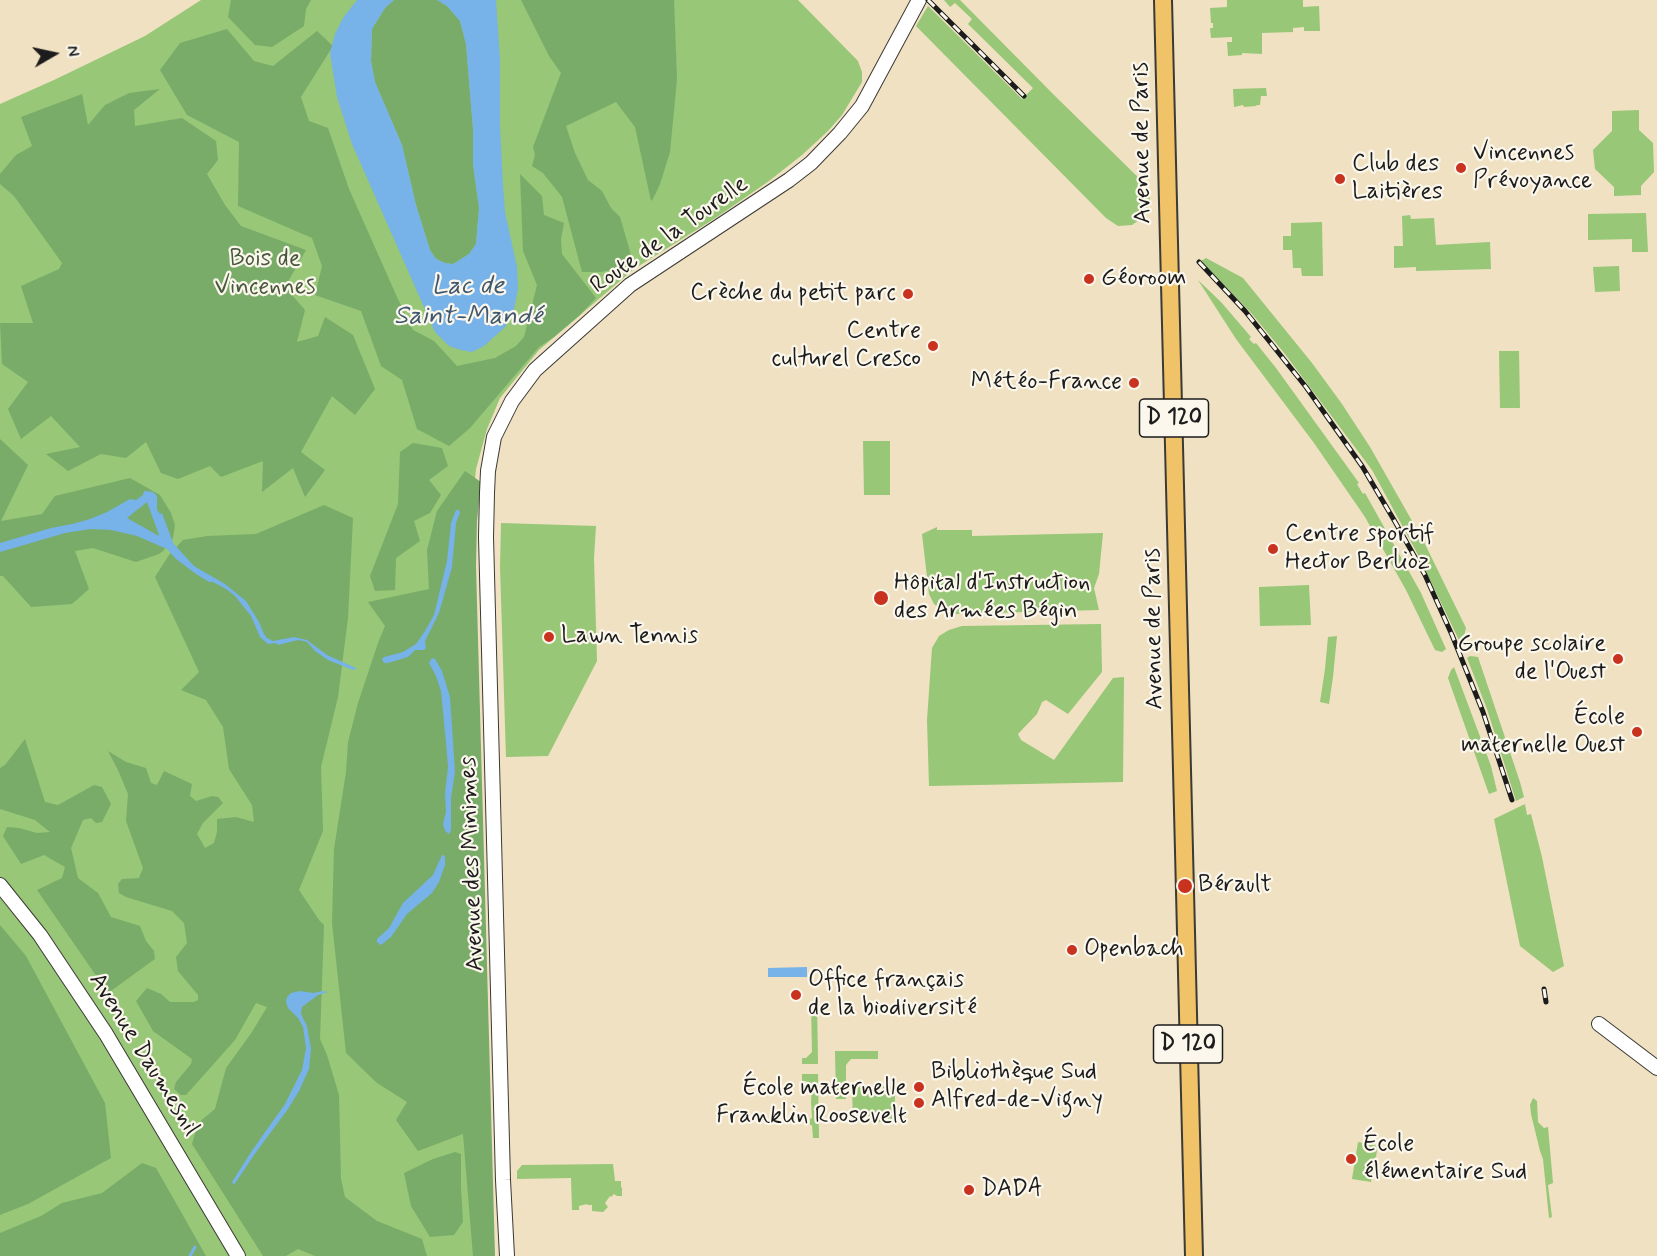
<!DOCTYPE html>
<meta charset="utf-8">
<style>
body{margin:0}
#map{position:relative;width:1657px;height:1256px;overflow:hidden;background:#efe1c1;font-family:Mynerve,sans-serif}
canvas{display:block}
.north{position:absolute;left:24px;top:24px;width:60px;height:60px;-webkit-text-stroke:4px #fbf7ec;paint-order:stroke;rotate:81deg;font-size:16px;font-weight:700;line-height:24px;text-align:center;color:#1c1c1c}
.north::after{content:'';display:block;margin:auto;width:21px;height:27px;background:#1c1c1c;clip-path:polygon(50% 0,100% 100%,50% 72%,0 100%)}
</style>
<div id="map">
<canvas width="1657" height="1256"></canvas>
<div class="north">N</div>
</div>
<script>
const ctx = document.querySelector('canvas').getContext('2d');
ctx.lineJoin = 'round';
function fill(path, color) { ctx.fillStyle = color; ctx.fill(path, 'evenodd'); }
const shape = rows => new Path2D(rows.map(r => 'M' + r).join(''));
function strokePath(path, color, width, dash) { ctx.strokeStyle = color; ctx.lineWidth = width; ctx.lineCap = dash ? 'butt' : 'round'; ctx.setLineDash(dash || []); ctx.stroke(path); }
function drawText(font, color, halo, rows, align = 'center') {
  ctx.font = font + ' Mynerve,sans-serif'; ctx.lineWidth = 4.5; ctx.setLineDash([]); ctx.textBaseline = 'middle'; ctx.strokeStyle = halo; ctx.fillStyle = color; for (const [text, x, y, turn = 0] of rows) {
    ctx.save(); ctx.translate(x, y); ctx.rotate((+turn || 0) * Math.PI / 180); ctx.textAlign = isNaN(turn) ? turn : align; if (halo) ctx.strokeText(text, 0, 0); ctx.fillText(text, 0, 0); ctx.restore();
  }
}
fill(shape([
 [201,0,798,0,858,61,862,72,862,82,842,115,828,131,802,155,769,181,717,217,634,269,539,350,500,398,487,429,476,469,471,518,494,1256,0,1256,0,104,54,80,145,36],
 [944,0,960,0,1056,97,1145,184,1150,194,1150,200,1146,213,1142,218,1132,225,1118,226,1106,218,916,26,928,6,1022,99,1033,88,970,26,968,24,972,19,955,3,950,7],
 [1227,0,1303,0,1303,7,1319,6,1320,31,1304,31,1304,27,1293,28,1293,32,1262,33,1262,54,1242,53,1242,55,1228,56,1227,42,1232,42,1232,37,1211,38,1210,28,1213,28,1213,23,1211,23,1210,8,1227,7],
 [1266,88,1267,96,1261,96,1260,105,1257,105,1256,106,1244,107,1243,105,1234,107,1233,89],
 [1639,110,1639,130,1653,143,1654,172,1641,186,1641,195,1614,196,1614,187,1595,169,1593,150,1612,131,1612,111],
 [1646,213,1648,252,1632,252,1632,239,1588,240,1588,214],
 [1410,215,1411,219,1434,218,1436,245,1490,242,1491,269,1416,271,1416,267,1394,268,1394,246,1403,246,1402,216],
 [1322,222,1323,276,1302,276,1301,268,1293,268,1292,250,1283,250,1283,236,1291,236,1291,223],
 [1206,258,1243,278,1312,363,1342,404,1370,447,1424,542,1466,628,1464,636,1459,640,1416,551,1372,470,1285,354,1252,314,1201,261],
 [1619,266,1620,291,1595,292,1593,267],
 [1198,280,1221,302,1251,337,1249,339,1254,344,1256,343,1276,368,1359,483,1357,484,1363,494,1365,493,1421,593,1446,649,1442,652,1435,650,1406,590,1365,517,1314,443,1236,339],
 [1499,351,1519,351,1520,408,1500,408],
 [863,441,890,441,890,495,864,495],
 [501,523,596,526,594,558,597,661,548,756,506,757,500,567],
 [937,527,937,530,972,530,972,536,1103,533,1099,574,1094,588,1099,610,954,614,943,611,934,604,929,594,922,534],
 [1309,585,1311,625,1260,626,1259,587],
 [1101,624,1102,672,1068,714,1046,700,1042,702,1037,714,1018,734,1021,740,1054,760,1113,678,1124,677,1123,782,929,786,927,720,932,648,939,636,949,630,962,626],
 [1337,636,1333,677,1329,704,1320,702,1325,669,1328,637],
 [1470,656,1478,657,1520,782,1524,797,1516,801,1487,709,1467,658],
 [1454,667,1491,766,1497,791,1489,794,1448,678,1451,670],
 [1525,804,1527,815,1531,814,1542,857,1564,966,1553,972,1520,946,1494,819],
 [814,996,817,996,818,1064,802,1064,802,1058,806,1058,812,1052,811,1004,814,1004],
 [835,1051,878,1051,878,1059,851,1059,846,1065,846,1099,836,1099],
 [802,1074,818,1074,819,1138,813,1138,812,1125,810,1125,810,1119,812,1118,811,1102,812,1087,806,1081,802,1081],
 [895,1086,895,1122,853,1122,852,1087],
 [1533,1098,1537,1101,1538,1122,1544,1128,1548,1127,1553,1183,1548,1185,1552,1217,1549,1218,1543,1159,1540,1151,1531,1114,1530,1105],
 [1358,1142,1378,1146,1371,1182,1352,1179],
 [613,1164,615,1181,621,1181,621,1187,622,1188,622,1196,617,1196,614,1194,611,1197,610,1196,605,1203,608,1207,603,1212,592,1211,592,1205,588,1205,587,1204,579,1206,579,1210,572,1210,571,1178,517,1179,517,1171,522,1165]
]), '#97c777');
fill(shape([
 [231,0,311,0,306,9,304,26,272,47,255,45,228,17],
 [394,0,437,0,447,6,460,21,466,44,473,129,473,164,479,208,476,244,469,254,453,264,445,263,436,259,430,250,416,205,402,145,375,82,371,61,372,29,385,8],
 [521,0,674,0,677,79,670,152,660,184,653,199,651,201,635,127,616,102,566,126,575,153,588,180,602,191,611,208,620,217,631,255,624,267,601,272,582,272,562,197,543,173,532,166,535,155,533,147,561,73,549,56],
 [227,29,254,61,273,66,317,31,333,46,301,97,309,121,328,128,349,189,397,297,413,330,434,341,457,366,495,358,516,346,524,337,537,285,523,251,520,174,542,196,544,215,564,223,561,239,562,254,596,298,579,316,554,337,539,347,470,428,449,446,417,429,402,380,381,366,361,311,315,295,322,266,312,238,238,206,239,142,187,115,160,70,180,43],
 [160,89,134,110,135,126,182,118,216,141,218,160,207,174,225,205,241,226,306,250,285,287,305,310,297,342,318,336,325,317,353,335,375,389,355,415,332,396,301,452,325,470,305,497,293,468,262,492,263,461,221,477,210,466,178,479,161,473,146,442,126,458,101,454,68,471,46,454,80,447,51,416,21,439,8,409,28,382,2,364,0,323,33,323,21,286,59,269,62,263,14,196,0,184,0,174,16,155,32,146,21,117,82,94,88,125,105,105,129,93],
 [0,439,28,465,1,521,42,514,55,496,130,478,160,495,171,513,175,525,173,538,163,551,159,554,136,562,93,548,75,551,89,589,72,604,31,607,3,576,0,576],
 [413,443,442,448,448,466,429,480,441,495,430,513,414,521,420,541,396,558,395,590,375,591,370,576,398,504,400,452],
 [465,471,481,482,477,521,476,566,495,1256,473,1256,463,1134,418,1151,396,1120,407,1102,377,1083,346,1053,332,923,334,849,346,772,348,742,358,703,378,643,385,626,368,602,429,589,427,550,437,511],
 [324,505,353,518,348,618,338,697,321,767,323,831,299,890,319,920,324,925,320,1039,327,1055,339,1095,341,1179,345,1197,377,1221,422,1239,427,1256,315,1256,298,1249,286,1256,263,1256,192,1144,198,1123,215,1109,226,1068,252,1032,267,1007,256,1003,235,1040,186,1095,181,1095,174,1089,176,1082,191,1064,192,1059,153,1031,136,1001,147,988,161,994,170,1002,194,1002,198,1000,198,995,178,971,176,957,187,943,184,923,172,911,126,897,119,893,118,884,122,879,139,878,143,868,126,821,128,794,118,770,108,751,126,762,146,768,151,783,157,785,164,771,192,784,190,796,196,801,212,796,218,797,223,803,203,823,197,834,205,848,214,843,217,832,217,819,236,817,254,822,252,805,229,769,223,727,206,700,181,690,199,672,155,577,169,555,183,540,207,536,256,534],
 [25,739,45,802,58,805,94,785,102,787,111,804,102,822,96,823,91,818,83,820,71,848,78,878,98,893,111,917,140,926,146,941,154,951,155,959,108,993,37,890,62,878,65,867,44,855,21,864,3,836,7,827,19,828,37,833,50,832,35,820,0,809,0,768,5,765],
 [0,925,26,956,105,1103,111,1158,28,1204,0,1215],
 [455,1152,461,1154,461,1187,463,1222,454,1235,430,1237,411,1206,404,1173,433,1159],
 [142,1163,156,1168,206,1256,0,1256,0,1233,41,1216,62,1203,102,1193]
]), '#79ac68');
fill(shape([
 [357,0,394,0,385,8,372,29,371,61,375,82,402,145,416,205,430,250,436,259,445,263,453,264,469,254,476,244,479,208,473,164,473,129,466,44,460,21,447,6,437,0,496,0,500,60,500,126,503,186,505,212,517,267,518,289,514,309,510,320,504,328,484,346,472,352,461,350,449,346,435,332,352,144,337,97,330,53,335,34,343,18],
 [144,491,153,492,157,496,157,510,160,514,162,513,173,543,194,566,225,584,246,601,259,622,264,634,267,638,273,641,294,637,307,640,327,655,356,668,356,669,353,670,328,660,315,651,307,642,303,641,298,640,278,645,276,643,268,644,260,637,251,616,235,596,226,589,213,582,209,582,196,574,176,559,167,549,137,536,111,530,91,529,65,533,0,552,0,543,51,528,72,524,90,519,107,512,130,499,136,500,143,495],
 [147,502,159,535,159,536,127,518],
 [456,510,459,510,460,513,456,523,452,567,439,613,425,641,426,648,424,650,415,650,408,657,388,663,384,663,382,659,384,657,403,652,416,644,425,631,434,615,447,561,451,523],
 [432,658,435,659,442,671,450,697,455,772,451,798,451,830,449,834,445,831,443,824,446,812,445,793,448,767,446,743,441,691,436,676,429,663],
 [442,855,445,856,445,865,439,882,432,893,407,914,391,937,381,945,377,942,377,939,389,928,403,903,433,875],
 [807,967,807,977,768,977,768,968],
 [300,991,313,993,323,991,328,992,318,995,302,1007,301,1014,307,1026,311,1049,309,1069,299,1091,288,1109,254,1155,234,1185,232,1182,251,1152,285,1104,302,1070,306,1048,303,1027,298,1018,288,1008,286,1002,287,997,291,993]
]), '#77b2e8');
strokePath(shape([
 [190,1256,195,1247]
]), '#77b2e8', 3);
const minor = shape([
 [0,885,40,935,106,1034,238,1256],
 [1599,1024,1657,1068],
 [507,1256,503,1180,486,537,487,493,488,471,494,437,512,401,535,370,630,285,789,180,811,163,840,133,862,106,919,0]
]);
const major = shape([
 [1163,0,1194,1256]
]);
strokePath(minor, '#3c3a35', 16);
strokePath(major, '#3c3a35', 20);
strokePath(minor, '#fff', 14);
strokePath(major, '#f0c369', 16);
const rail = shape([
 [928,0,1024,96],
 [1199,262,1245,311,1306,387,1362,466,1394,520,1425,575,1452,635,1483,712,1512,800],
 [1544,989,1546,1002]
]);
strokePath(rail, '#1c1c1c', 5);
strokePath(rail, '#fbf7ec', 3, [9]);
for (const [x, y, r, color] of [
 [1461,168,6,"#c8321e"],
 [1340,179,6,"#c8321e"],
 [1089,279,6,"#c8321e"],
 [908,294,6,"#c8321e"],
 [933,346,6,"#c8321e"],
 [1134,383,6,"#c8321e"],
 [1273,549,6,"#c8321e"],
 [881,598,8,"#c8321e"],
 [549,637,6,"#c8321e"],
 [1618,659,6,"#c8321e"],
 [1637,732,6,"#c8321e"],
 [1185,886,8,"#c8321e"],
 [1072,950,6,"#c8321e"],
 [796,995,6,"#c8321e"],
 [919,1087,6,"#c8321e"],
 [919,1103,6,"#c8321e"],
 [1351,1159,6,"#c8321e"],
 [969,1190,6,"#c8321e"]
]) { const dot = new Path2D(); dot.arc(x, y, r, 0, 2 * Math.PI); ctx.fillStyle = color; ctx.fill(dot); strokePath(dot, '#fbf7ec', 2); }
for (const [x, y, w] of [
 [1174,418,69],
 [1188,1044,69]
]) { const box = new Path2D(); box.roundRect(x - w / 2, y - 19, w, 38, 4.5); ctx.fillStyle = '#fbf7ec'; ctx.fill(box); strokePath(box, '#1c1c1c', 1.5); }
drawText('bold 22px', '#1c1c1c', null, [
 ["D 120",1174,418],
 ["D 120",1188,1044]
]);
drawText('24px', '#1c1c1c', '#fbf7ec', [
 ["Avenue de Paris",1143,143,-91],
 ["Route de la Tourelle",670,236,-35],
 ["Avenue de Paris",1155,629,-91],
 ["Avenue des Minimes",473,864,-92],
 ["Avenue Daumesnil",143,1055,58]
]);
drawText('24px', '#1c1c1c', '#fbf7ec', [
 ["Vincennes",1473,154],
 ["Prévoyance",1473,182],
 ["Club des",1352,165],
 ["Laitières",1352,193],
 ["Géoroom",1101,279],
 ["Crèche du petit parc",896,294,"right"],
 ["Centre",921,332,"right"],
 ["culturel Cresco",921,360,"right"],
 ["Météo-France",1122,383,"right"],
 ["Centre sportif",1285,535],
 ["Hector Berlioz",1285,563],
 ["Hôpital d'Instruction",894,584],
 ["des Armées Bégin",894,612],
 ["Lawn Tennis",561,637],
 ["Groupe scolaire",1606,645,"right"],
 ["de l'Ouest",1606,673,"right"],
 ["École",1625,718,"right"],
 ["maternelle Ouest",1625,746,"right"],
 ["Bérault",1198,886],
 ["Openbach",1084,950],
 ["Office français",808,981],
 ["de la biodiversité",808,1009],
 ["Bibliothèque Sud",931,1073],
 ["Alfred-de-Vigny",931,1101],
 ["École maternelle",907,1089,"right"],
 ["Franklin Roosevelt",907,1117,"right"],
 ["École",1363,1145],
 ["élémentaire Sud",1363,1173],
 ["DADA",981,1190]
], 'left');
drawText('24px', '#47583c', '#fbf7ec', [
 ["Bois de",265,260],
 ["Vincennes",265,288]
]);
drawText('italic 26px', '#40586e', '#fbf7ec', [
 ["Lac de",468,288],
 ["Saint-Mandé",468,318]
]);
</script>
